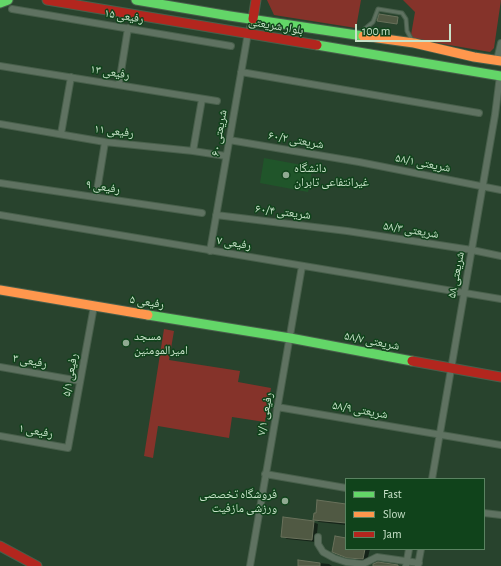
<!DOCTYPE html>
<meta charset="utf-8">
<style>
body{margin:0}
#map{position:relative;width:501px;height:566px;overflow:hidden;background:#28432d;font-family:"Alegreya Sans",sans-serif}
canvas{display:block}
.legend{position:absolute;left:345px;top:478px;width:140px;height:72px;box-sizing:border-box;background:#10431b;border:1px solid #5a8361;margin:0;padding:5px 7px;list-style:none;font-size:12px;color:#c8e2c9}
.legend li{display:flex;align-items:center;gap:8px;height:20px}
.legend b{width:20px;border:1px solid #5a8361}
.scale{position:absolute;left:355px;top:24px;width:96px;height:18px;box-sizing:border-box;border:2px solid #c8e2c9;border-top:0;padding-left:5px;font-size:12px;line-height:14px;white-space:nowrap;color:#c8e2c9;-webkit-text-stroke:3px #10431b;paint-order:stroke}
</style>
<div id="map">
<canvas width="501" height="566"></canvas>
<ul class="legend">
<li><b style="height:5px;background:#63d668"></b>Fast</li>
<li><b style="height:5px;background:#ff974d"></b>Slow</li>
<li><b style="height:5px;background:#b3261e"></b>Jam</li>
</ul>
<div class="scale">100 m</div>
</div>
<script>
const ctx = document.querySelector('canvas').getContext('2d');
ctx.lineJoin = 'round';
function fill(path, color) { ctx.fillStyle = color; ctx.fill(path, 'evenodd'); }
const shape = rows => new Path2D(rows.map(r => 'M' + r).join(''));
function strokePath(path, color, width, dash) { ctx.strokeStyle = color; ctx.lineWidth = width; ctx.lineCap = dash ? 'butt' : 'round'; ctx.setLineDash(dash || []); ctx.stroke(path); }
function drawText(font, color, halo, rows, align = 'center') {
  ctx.font = font + ' "Alegreya Sans","Noto Naskh Arabic",sans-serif'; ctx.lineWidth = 3; ctx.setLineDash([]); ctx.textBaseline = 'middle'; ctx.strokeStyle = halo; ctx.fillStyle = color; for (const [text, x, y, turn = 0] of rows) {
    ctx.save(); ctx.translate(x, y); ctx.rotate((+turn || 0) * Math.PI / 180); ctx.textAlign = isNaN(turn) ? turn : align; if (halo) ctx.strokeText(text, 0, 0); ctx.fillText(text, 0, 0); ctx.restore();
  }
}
fill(shape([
 [264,158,313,167,308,192,260,183]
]), '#20552a');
fill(shape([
 [267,0,361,0,356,28,274,15],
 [403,0,501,0,494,48,490,52,414,39,411,35,415,12],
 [164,329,174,331,169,360,240,371,238,382,271,388,265,422,232,417,229,438,158,426,153,458,144,456]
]), '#85332a');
fill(shape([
 [346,505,346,525,319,522,314,519],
 [313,522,318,524,316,542,287,539,282,536],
 [346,539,346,549,370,549,367,561,353,560,338,554],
 [299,561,329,564,332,566,299,566]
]), '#0007');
const building = shape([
 [379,14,398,17,397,24,377,21,379,14],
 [317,500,346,504,346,523,313,520,314,513,316,513,317,500],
 [283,517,314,521,312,540,281,537,283,517],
 [335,536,346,538,346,549,365,549,363,559,347,558,332,552,335,536],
 [298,560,320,563,320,566,298,566,298,560],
 [378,562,398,565,398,566,373,566,373,564,378,562]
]);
fill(building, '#505943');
strokePath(building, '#69715b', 1);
const lane = shape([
 [360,33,373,22,378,9,402,13,406,19,407,31,412,40]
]);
const street = shape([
 [12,9,231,46],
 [497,60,501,43],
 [0,66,217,101],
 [241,72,479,113],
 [119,84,128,28],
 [0,124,105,142,193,151,226,156],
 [61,134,71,77],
 [229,140,359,162,501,190],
 [193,151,202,99],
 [0,183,202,213],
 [96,197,105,142],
 [0,215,501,299],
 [216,215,347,231,472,250,501,256],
 [210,251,248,33,253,19],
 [0,367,80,381],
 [277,407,501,445],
 [0,436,68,448,94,306],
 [265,474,346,488],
 [432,479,495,115,500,76],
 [484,513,501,515],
 [318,537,318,544,323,552,334,558,346,562,363,564,377,557,419,563],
 [418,565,421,549],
 [250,566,302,266],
 [406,566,409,549]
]);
const fast = shape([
 [136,0,230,16,363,36],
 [0,3,8,0],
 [317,45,501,76],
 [148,315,290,338,412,361]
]);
const slow = shape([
 [363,36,414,43,474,57,501,61],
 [0,290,148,315]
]);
const jam = shape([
 [47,0,317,45],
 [253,19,256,0],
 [412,361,501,377],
 [0,546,37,566]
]);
strokePath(lane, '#485f4b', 5);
strokePath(street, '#485f4b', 8);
strokePath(fast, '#485f4b', 11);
strokePath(slow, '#485f4b', 11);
strokePath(jam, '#485f4b', 11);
strokePath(lane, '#5f7261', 3);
strokePath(street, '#5f7261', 6);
strokePath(fast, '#63d668', 9);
strokePath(slow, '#ff974d', 9);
strokePath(jam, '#b3261e', 9);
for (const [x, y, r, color] of [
 [286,175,4,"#90aa92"],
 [126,343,4,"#90aa92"],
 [285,501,4,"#90aa92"]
]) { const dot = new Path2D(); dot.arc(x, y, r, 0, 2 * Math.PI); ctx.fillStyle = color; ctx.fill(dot); strokePath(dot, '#10431b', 1.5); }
drawText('12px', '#c8e2c9', '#10431b', [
 ["رفیعی ۱۵",124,16,9],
 ["بلوار شریعتی",276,26,10],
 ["رفیعی ۱۳",110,72,9],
 ["رفیعی ۱۱",114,131,7],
 ["شریعتی ۶۰",219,133,-80],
 ["شریعتی ۶۰/۲",296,140,10],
 ["شریعتی ۵۸/۱",423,163,11],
 ["رفیعی ۹",103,187,9],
 ["شریعتی ۶۰/۴",283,212,7],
 ["شریعتی ۵۸/۳",411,230,9],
 ["رفیعی ۷",234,243,9],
 ["شریعتی ۵۸",456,275,-79],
 ["رفیعی ۵",147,302,9],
 ["شریعتی ۵۸/۷",372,341,11],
 ["رفیعی ۳",30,361,10],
 ["رفیعی ۵/۱",70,375,-80],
 ["شریعتی ۵۸/۹",360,410,10],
 ["رفیعی ۷/۱",265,414,-80],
 ["رفیعی ۱",36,431,10]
]);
drawText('12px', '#c8e2c9', '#10431b', [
 ["دانشگاه",294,168],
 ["غیرانتفاعی تابران",294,182],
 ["مسجد",134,336],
 ["امیرالمومنین",134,350],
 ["فروشگاه تخصصی",277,494,"right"],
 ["ورزشی مازفیت",277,508,"right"]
], 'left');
</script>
